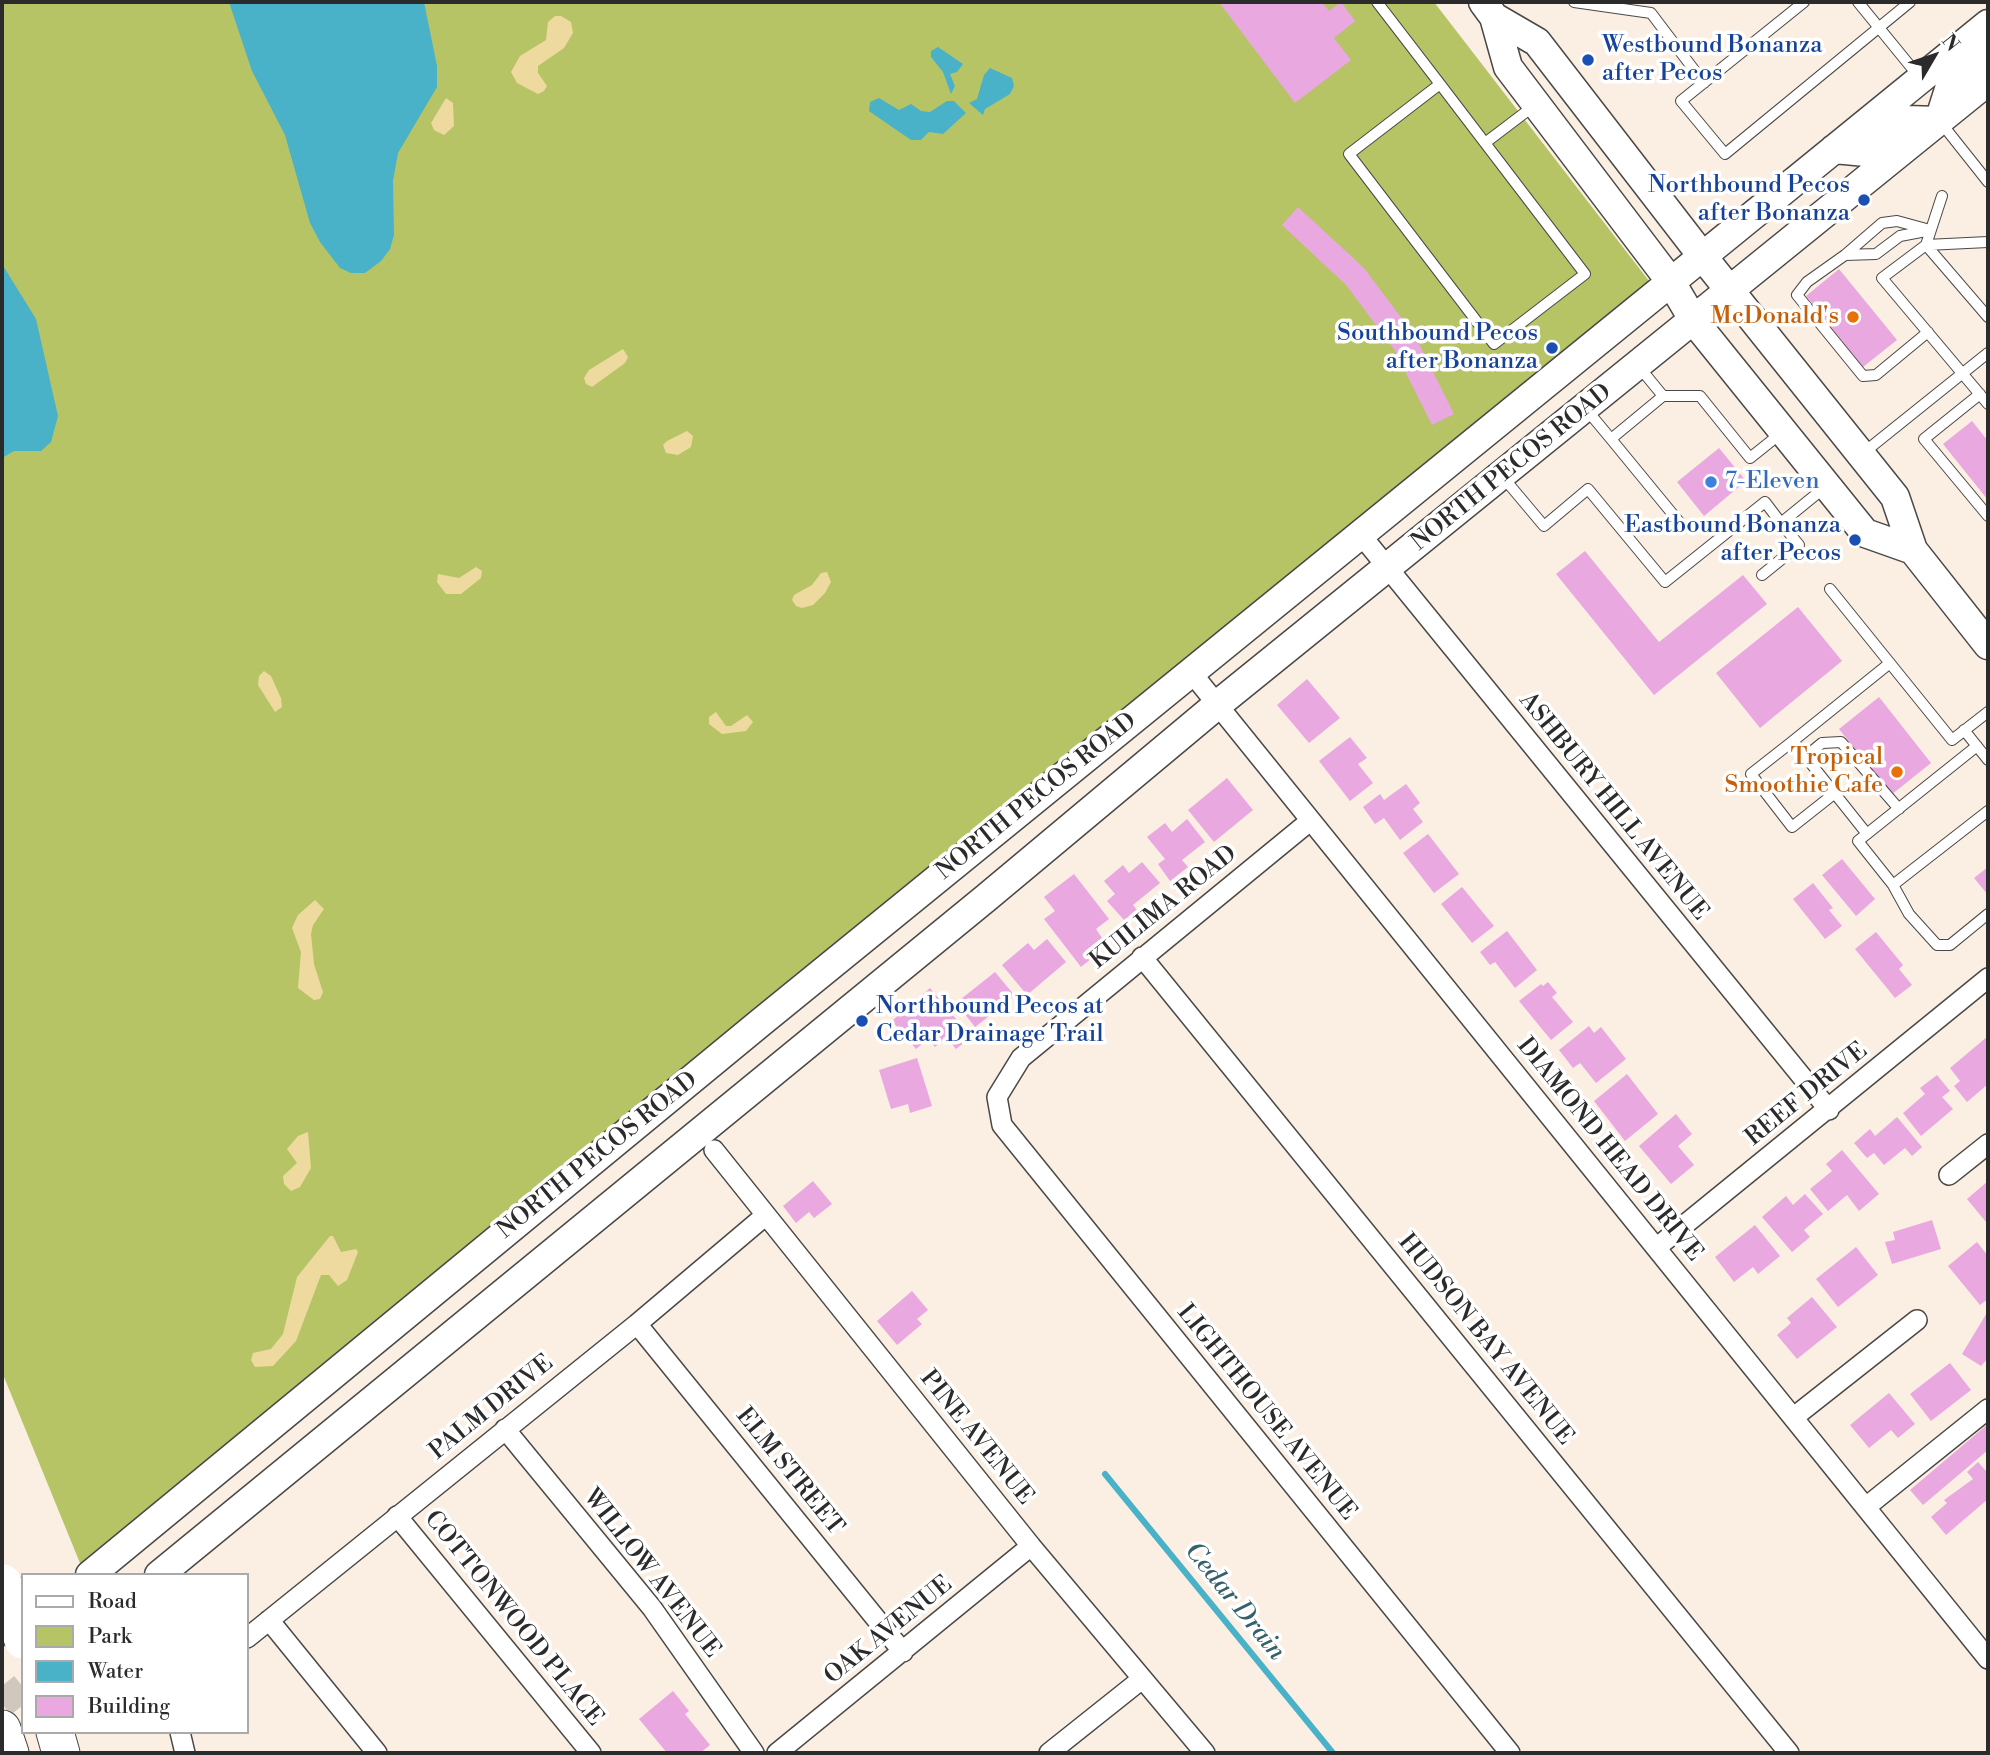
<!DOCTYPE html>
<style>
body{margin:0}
#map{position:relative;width:1990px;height:1755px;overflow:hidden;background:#faefe2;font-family:"Libre Bodoni",serif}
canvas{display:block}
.frame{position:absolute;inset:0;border:4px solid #2b2b2b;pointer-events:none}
.legend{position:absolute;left:21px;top:1573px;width:228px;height:161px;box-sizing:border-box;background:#fff;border:2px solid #aaa;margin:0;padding:9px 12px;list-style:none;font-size:21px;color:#2b2b2b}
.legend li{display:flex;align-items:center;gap:14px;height:35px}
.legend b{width:35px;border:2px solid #aaa}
.north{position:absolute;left:1899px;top:21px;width:70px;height:70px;-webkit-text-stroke:5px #fff;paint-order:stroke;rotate:51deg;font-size:19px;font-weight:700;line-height:28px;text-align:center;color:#2b2b2b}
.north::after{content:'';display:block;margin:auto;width:24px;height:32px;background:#2b2b2b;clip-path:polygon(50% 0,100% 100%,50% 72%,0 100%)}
</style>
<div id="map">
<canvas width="1990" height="1755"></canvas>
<div class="frame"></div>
<ul class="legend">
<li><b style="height:9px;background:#fff"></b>Road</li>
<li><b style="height:19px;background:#b6c466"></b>Park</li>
<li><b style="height:19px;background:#49b1c8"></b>Water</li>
<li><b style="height:19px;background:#eaa8e0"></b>Building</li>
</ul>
<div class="north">N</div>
</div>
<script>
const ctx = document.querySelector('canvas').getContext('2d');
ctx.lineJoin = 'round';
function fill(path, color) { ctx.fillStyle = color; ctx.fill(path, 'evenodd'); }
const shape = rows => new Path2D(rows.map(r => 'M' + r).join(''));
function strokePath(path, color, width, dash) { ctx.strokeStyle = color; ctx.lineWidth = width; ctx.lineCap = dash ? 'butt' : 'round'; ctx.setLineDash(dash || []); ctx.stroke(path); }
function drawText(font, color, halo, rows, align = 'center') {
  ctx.font = font + ' "Libre Bodoni",serif'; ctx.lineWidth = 7; ctx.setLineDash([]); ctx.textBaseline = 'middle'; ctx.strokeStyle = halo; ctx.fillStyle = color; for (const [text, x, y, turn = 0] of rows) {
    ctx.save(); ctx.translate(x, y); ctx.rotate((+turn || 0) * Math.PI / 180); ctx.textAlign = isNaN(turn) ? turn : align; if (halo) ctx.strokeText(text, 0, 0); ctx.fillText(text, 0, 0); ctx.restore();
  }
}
fill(shape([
 [2,2,1434,2,1649,281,267,1413,82,1568,2,1372]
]), '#b6c466');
fill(shape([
 [555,16,561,16,571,22,573,33,564,48,538,66,538,73,547,86,544,91,538,94,517,83,511,72,520,56,546,40,548,22],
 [446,98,453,103,454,126,444,135,434,130,431,123],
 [623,349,628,357,625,363,592,387,586,384,584,378,589,370],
 [687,431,693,436,691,447,678,455,666,453,663,445,667,441],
 [476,567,482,571,481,578,461,594,446,594,437,582,438,574,459,578],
 [827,572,831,582,825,593,813,605,802,608,796,606,792,600,794,595,812,585,821,573],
 [264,671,271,676,281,698,282,707,275,712,258,685,259,676],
 [716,712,726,726,731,726,747,715,753,722,746,731,722,734,709,724,709,717],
 [315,900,324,909,313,925,311,934,314,964,323,992,320,999,314,1000,298,988,301,952,292,928,298,915],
 [308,1132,311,1168,300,1187,291,1191,284,1184,283,1176,297,1163,287,1149,298,1136],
 [330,1236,333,1236,341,1252,356,1249,358,1252,347,1280,338,1286,329,1275,321,1275,296,1341,273,1366,255,1367,251,1360,253,1353,271,1349,283,1334,297,1277]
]), '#eeda9e');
fill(shape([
 [229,2,424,2,437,66,437,87,398,153,393,181,394,235,390,249,381,261,365,273,351,273,340,268,320,242,310,223,285,135,252,71],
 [938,47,963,64,957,72,950,74,955,86,951,94,943,72,931,57,931,51],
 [990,68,1012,78,1014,86,1010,94,985,109,983,115,969,103,977,99,984,75],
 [879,98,899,110,911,104,921,111,930,112,947,101,954,101,966,113,943,134,929,132,921,140,911,140,869,111,870,102],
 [2,264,36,319,58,416,51,442,41,451,14,451,2,458]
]), '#49b1c8');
strokePath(shape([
 [1105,1474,1333,1753]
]), '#49b1c8', 6);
fill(shape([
 [1219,2,1322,2,1329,11,1341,2,1355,21,1334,38,1351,60,1295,103],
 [1298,207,1364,268,1415,336,1454,414,1432,425,1394,349,1346,285,1282,225],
 [1839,269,1897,340,1863,367,1806,296],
 [1972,421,1988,441,1988,500,1943,444],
 [1719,448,1746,481,1704,516,1677,482],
 [1585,551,1659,642,1743,575,1767,604,1654,695,1556,574],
 [1798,607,1842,661,1760,728,1716,673],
 [1307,679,1340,718,1309,743,1277,705],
 [1879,697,1931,763,1891,795,1839,729],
 [1350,737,1367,758,1358,764,1373,783,1350,801,1319,761],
 [1227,778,1253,810,1214,842,1188,810],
 [1406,784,1420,803,1413,809,1423,822,1400,840,1384,818,1375,824,1363,807,1380,794,1384,800],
 [1187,819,1205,842,1182,860,1188,867,1170,881,1158,864,1165,859,1147,837,1165,823,1172,832],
 [1428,834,1459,874,1434,893,1403,853],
 [1842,859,1875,899,1856,916,1822,875],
 [1142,862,1160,883,1133,905,1137,910,1124,920,1107,901,1115,894,1104,881,1123,865,1129,873],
 [1988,867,1988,895,1974,878],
 [1074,874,1109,919,1096,929,1102,938,1085,951,1091,959,1081,967,1044,919,1055,911,1044,897],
 [1813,883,1833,908,1829,910,1842,926,1825,939,1793,899],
 [1462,887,1494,926,1472,943,1441,904],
 [1507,931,1537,970,1515,988,1495,962,1490,965,1480,952],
 [1876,932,1903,965,1899,969,1912,985,1895,998,1855,949],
 [1047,939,1066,962,1027,995,1002,965,1028,943,1034,950],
 [995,972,1015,996,975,1027,956,1003],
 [1548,982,1557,993,1552,997,1573,1022,1551,1040,1519,1001,1541,984,1543,986],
 [930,988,971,1037,956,1049,946,1037,935,1047,928,1039,916,1049,892,1021],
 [1589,1026,1594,1033,1601,1027,1626,1059,1596,1083,1580,1063,1573,1068,1559,1050],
 [1988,1036,1988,1084,1967,1102,1954,1086,1960,1081,1950,1068],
 [917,1058,932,1106,910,1113,908,1104,891,1109,879,1070],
 [1627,1074,1658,1114,1625,1141,1594,1101],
 [1937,1075,1950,1091,1942,1097,1953,1109,1921,1136,1903,1113,1925,1094,1920,1088],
 [1676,1114,1692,1134,1678,1146,1694,1165,1671,1184,1639,1146],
 [1897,1117,1922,1147,1912,1156,1905,1148,1884,1165,1874,1153,1867,1158,1854,1143,1870,1129,1875,1136],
 [1842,1150,1879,1194,1859,1211,1847,1195,1828,1211,1810,1189,1832,1171,1826,1164],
 [813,1181,832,1204,814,1218,809,1212,796,1223,783,1206],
 [1988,1181,1988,1220,1986,1222,1967,1199],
 [1805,1194,1823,1214,1804,1230,1810,1237,1792,1252,1762,1217,1786,1196,1793,1205],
 [1932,1220,1941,1249,1892,1264,1885,1242,1895,1240,1893,1232],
 [1755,1225,1780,1256,1758,1274,1753,1267,1734,1282,1715,1257],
 [1977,1242,1988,1256,1988,1299,1980,1305,1948,1266],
 [1856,1247,1878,1275,1838,1307,1816,1279],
 [912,1291,928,1310,917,1319,922,1324,897,1345,877,1321],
 [1812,1297,1837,1327,1797,1359,1777,1335,1791,1323,1787,1318],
 [1988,1311,1988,1358,1981,1366,1962,1354],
 [1950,1363,1971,1390,1931,1421,1910,1394],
 [1889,1393,1915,1424,1898,1438,1891,1430,1869,1448,1850,1425],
 [1988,1424,1988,1450,1923,1505,1910,1490],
 [1978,1462,1986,1471,1988,1469,1988,1499,1946,1535,1931,1517,1947,1503,1944,1500,1973,1479,1967,1472],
 [673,1691,689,1711,685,1714,710,1745,700,1753,667,1753,639,1719]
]), '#eaa8e0');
strokePath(shape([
 [2,1704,23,1687]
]), '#d1c8bd', 28, [28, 14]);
const lane = shape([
 [1377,2,1440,84,1485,143,1585,274,1494,344,1349,154,1440,84],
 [1574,2,1651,13,1704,83],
 [1804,2,1681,101,1725,154,1910,2],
 [1858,2,1920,78],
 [1942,124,1988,182],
 [1485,143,1535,105],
 [1942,196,1926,245,1988,242],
 [1845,255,1876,254,1900,236,1926,231],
 [1988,317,1926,245,1882,278,1988,404],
 [1928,332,1876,375,1863,376,1797,295,1807,282,1845,255,1882,223,1897,221,1930,230],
 [1640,368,1663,396,1700,396,1750,458,1780,434],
 [1980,394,1924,439,1988,516],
 [1586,409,1611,439,1663,396],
 [1611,439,1680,523],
 [1862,454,1988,353],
 [1502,476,1544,526,1588,489,1665,582,1765,502,1781,523],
 [1762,575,1799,545,1781,523,1824,488],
 [1830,589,1952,740,1988,712],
 [1964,730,1988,760],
 [1793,741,1751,774,1792,827,1835,793],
 [1977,746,1858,841,1893,885,1988,811],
 [1805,757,1822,743,1841,742,1899,809],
 [1867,834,1793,741,1890,663],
 [1893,885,1909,914,1937,945,1950,945,1988,914]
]);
const street = shape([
 [1361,535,1829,1110],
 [1191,672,1988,1659],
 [1310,821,1021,1058,997,1097,1002,1125,1510,1753],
 [1142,957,1789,1753],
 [714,1150,1031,1546,1205,1753],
 [1949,1175,1988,1144],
 [1656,1248,1988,978],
 [637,1324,903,1652],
 [1794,1417,1917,1320],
 [505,1429,652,1608,754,1753],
 [1866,1507,1988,1409],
 [397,1516,591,1753],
 [269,1620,377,1753],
 [247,1638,637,1324,766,1215],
 [180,1732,185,1753],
 [777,1753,1031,1546],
 [1049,1753,1142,1679]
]);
const secondary = shape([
 [1483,2,1494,17,1537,42,1703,257,1895,497,1913,550,1988,645],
 [1494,17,1508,67,1671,282,1694,321,1865,533,1913,550],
 [1939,121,1951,83,1988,51],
 [1834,149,1866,152,1906,120,1939,121],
 [90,1575,760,1023,1988,24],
 [159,1575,986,898,1217,705,1988,81]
]);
const highway = shape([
 [2,1729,10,1753],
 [55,1732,61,1753]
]);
strokePath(lane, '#4a4846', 12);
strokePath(street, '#4a4846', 22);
strokePath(secondary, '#4a4846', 31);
strokePath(highway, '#4a4846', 39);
strokePath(lane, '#fff', 10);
strokePath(street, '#fff', 19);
strokePath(secondary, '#fff', 28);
strokePath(highway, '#fff', 37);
const highwayBridge = shape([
 [3,1583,23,1640]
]);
strokePath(highwayBridge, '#4a4846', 39, []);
strokePath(highwayBridge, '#fff', 37);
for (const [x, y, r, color] of [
 [1588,60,7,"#1a4fb4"],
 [1864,200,7,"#1a4fb4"],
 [1853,317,7,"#e8710a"],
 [1552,348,7,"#1a4fb4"],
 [1711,482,7,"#3f7fe0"],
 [1855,540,7,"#1a4fb4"],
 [1897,772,7,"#e8710a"],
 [862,1021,7,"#1a4fb4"]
]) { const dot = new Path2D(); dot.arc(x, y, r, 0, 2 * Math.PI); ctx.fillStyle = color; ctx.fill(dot); strokePath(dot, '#fff', 2.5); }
drawText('24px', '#164399', '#fff', [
 ["Westbound Bonanza",1602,46,"left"],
 ["after Pecos",1602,74,"left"],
 ["Northbound Pecos",1850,186],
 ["after Bonanza",1850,214],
 ["Southbound Pecos",1538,334],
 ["after Bonanza",1538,362],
 ["Eastbound Bonanza",1841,526],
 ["after Pecos",1841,554],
 ["Northbound Pecos at",876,1007,"left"],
 ["Cedar Drainage Trail",876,1035,"left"]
], 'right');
drawText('24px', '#c56008', '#fff', [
 ["McDonald's",1839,317],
 ["Tropical",1883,758],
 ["Smoothie Cafe",1883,786]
], 'right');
drawText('24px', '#2b2b2b', '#fff', [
 ["NORTH PECOS ROAD",1512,468,-39],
 ["NORTH PECOS ROAD",1037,797,-39],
 ["ASHBURY HILL AVENUE",1613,807,51],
 ["KUILIMA ROAD",1164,908,-39],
 ["REEF DRIVE",1807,1095,-39],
 ["DIAMOND HEAD DRIVE",1609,1150,51],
 ["NORTH PECOS ROAD",598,1156,-39],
 ["HUDSON BAY AVENUE",1485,1340,51],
 ["PALM DRIVE",492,1408,-39],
 ["LIGHTHOUSE AVENUE",1266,1413,51],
 ["PINE AVENUE",976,1438,51],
 ["ELM STREET",789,1472,51],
 ["WILLOW AVENUE",651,1574,52],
 ["COTTONWOOD PLACE",513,1619,51],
 ["OAK AVENUE",889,1631,-39]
]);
drawText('24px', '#366cbe', '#fff', [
 ["7-Eleven",1725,482]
], 'left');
drawText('italic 26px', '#37616a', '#fff', [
 ["Cedar Drain",1234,1602,51]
]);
</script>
